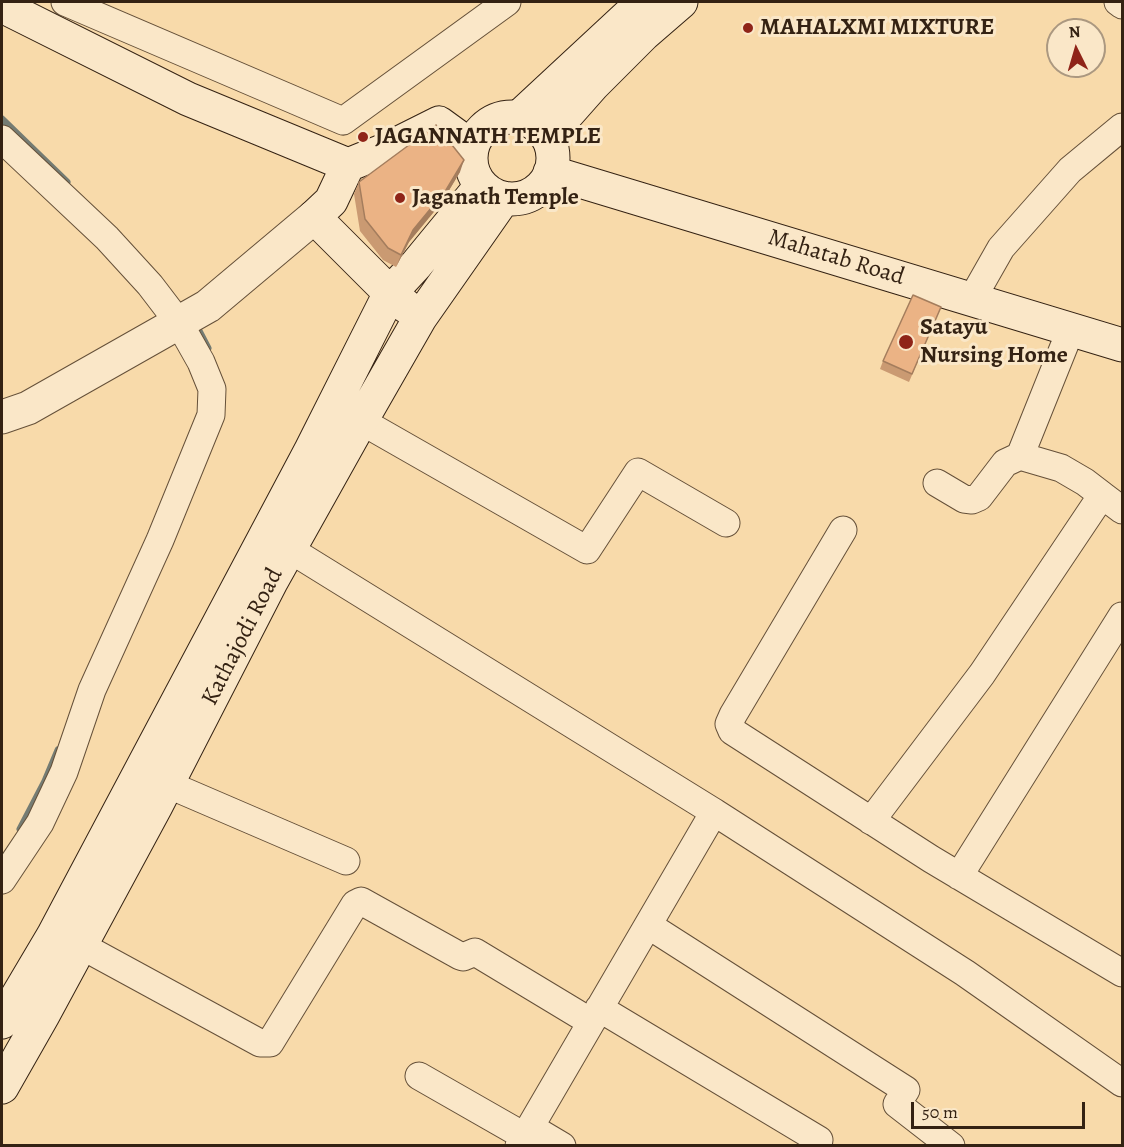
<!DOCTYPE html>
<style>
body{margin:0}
#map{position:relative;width:1124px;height:1147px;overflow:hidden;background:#f8daaa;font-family:Alegreya,serif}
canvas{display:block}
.frame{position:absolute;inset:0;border:3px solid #342213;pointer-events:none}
.north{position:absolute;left:1046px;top:18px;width:60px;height:60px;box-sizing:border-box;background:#fae7c8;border:2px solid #ab9880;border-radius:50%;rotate:355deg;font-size:16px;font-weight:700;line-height:24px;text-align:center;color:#342213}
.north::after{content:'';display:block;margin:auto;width:21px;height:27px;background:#8f2418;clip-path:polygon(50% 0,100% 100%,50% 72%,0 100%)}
.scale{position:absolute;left:911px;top:1102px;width:174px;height:27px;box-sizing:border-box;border:3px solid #342213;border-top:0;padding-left:8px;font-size:18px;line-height:21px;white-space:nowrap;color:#342213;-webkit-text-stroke:4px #fae7c8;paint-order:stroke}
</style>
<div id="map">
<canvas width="1124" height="1147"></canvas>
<div class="frame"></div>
<div class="north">N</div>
<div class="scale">50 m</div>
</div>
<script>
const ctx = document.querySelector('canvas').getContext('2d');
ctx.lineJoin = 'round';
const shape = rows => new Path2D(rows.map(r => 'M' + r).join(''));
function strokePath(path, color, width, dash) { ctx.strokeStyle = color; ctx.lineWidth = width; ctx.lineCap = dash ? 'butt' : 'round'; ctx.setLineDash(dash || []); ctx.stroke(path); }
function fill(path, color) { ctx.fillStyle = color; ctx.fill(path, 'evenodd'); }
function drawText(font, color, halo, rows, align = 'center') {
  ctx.font = font + ' Alegreya,serif'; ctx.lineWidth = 6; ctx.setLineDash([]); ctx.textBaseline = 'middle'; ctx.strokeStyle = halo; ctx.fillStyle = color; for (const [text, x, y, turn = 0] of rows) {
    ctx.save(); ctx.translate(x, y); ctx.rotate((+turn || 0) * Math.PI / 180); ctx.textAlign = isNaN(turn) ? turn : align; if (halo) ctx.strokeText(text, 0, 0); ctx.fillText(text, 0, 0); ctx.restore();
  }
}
strokePath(shape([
 [2,119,67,182],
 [195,323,208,348],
 [20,829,45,781,58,750]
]), '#757c73', 7);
const minor = shape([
 [65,2,343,121,507,2],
 [1118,2,1122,5],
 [2,139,107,238,150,285,179,323,201,362,212,389,211,415,160,540,92,690,64,772,40,823,2,880],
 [972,299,1001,248,1070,170,1122,127],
 [361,421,587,550,638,472,726,523],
 [1020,456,1071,329],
 [1102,495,1122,510],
 [843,530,733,715,729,724,732,731,931,859,1122,973],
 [289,549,714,812,648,925,906,1090,897,1104,951,1146],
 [167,784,346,861],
 [714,812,965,973,1122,1083],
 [871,821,982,674,1102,495,1085,482,1061,468,1020,456,1005,463,979,497,972,500,964,499,937,483],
 [959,876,1122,616],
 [80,945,260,1043,270,1043,355,904,361,901,460,956,463,957,475,952,591,1022],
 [599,1008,819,1140],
 [419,1076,524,1136],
 [530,1127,562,1146],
 [519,1146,648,925]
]);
const tertiary = shape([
 [2,417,28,408,208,306,314,217]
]);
const secondary = shape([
 [2,6,188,99,348,165],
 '471 158a41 41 0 1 1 82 0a41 41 0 1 1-82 0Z',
 [518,118,643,2],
 [547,137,593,85,644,34,681,2],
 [550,172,1122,345],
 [407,307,390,293,314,217,331,201,348,165,385,150,439,123,472,147],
 [2,1022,53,936,311,450,390,293,416,265,481,186],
 [2,1087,43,1015,156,806,271,582,361,421,420,318,504,198]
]);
strokePath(minor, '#655039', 29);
strokePath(tertiary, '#655039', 35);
strokePath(secondary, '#342213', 35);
strokePath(minor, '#fae7c8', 27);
strokePath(tertiary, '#fae7c8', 33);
strokePath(secondary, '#fae7c8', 33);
fill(shape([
 [460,172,442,202,409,242,396,267,383,260,360,231,354,194,359,182],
 [941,307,909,382,880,369,883,361]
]), '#ca9a72');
fill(shape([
 [464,160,460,172,442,202,409,242,396,267,401,255,413,230]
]), '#a47d5d');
const building = shape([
 [436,125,464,160,446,190,413,230,401,255,388,248,365,219,359,182,436,125],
 [913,295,941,307,912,374,883,361,913,295]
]);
fill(building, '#ebb385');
strokePath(building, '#a47d5d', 1.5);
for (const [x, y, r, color] of [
 [748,28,6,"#8f2418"],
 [363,137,6,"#8f2418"],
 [400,198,6,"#8f2418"],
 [906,342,8,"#8f2418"]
]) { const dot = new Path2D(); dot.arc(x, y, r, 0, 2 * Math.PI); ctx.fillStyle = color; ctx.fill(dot); strokePath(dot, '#fae7c8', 2); }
drawText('bold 24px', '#342213', '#fae7c8', [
 ["MAHALXMI MIXTURE",760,28],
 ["JAGANNATH TEMPLE",375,137],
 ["Jaganath Temple",412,198],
 ["Satayu",920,328],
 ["Nursing Home",920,356]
], 'left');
drawText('24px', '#342213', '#fae7c8', [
 ["Mahatab Road",836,258,17],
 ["Kathajodi Road",243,637,-63]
]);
</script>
